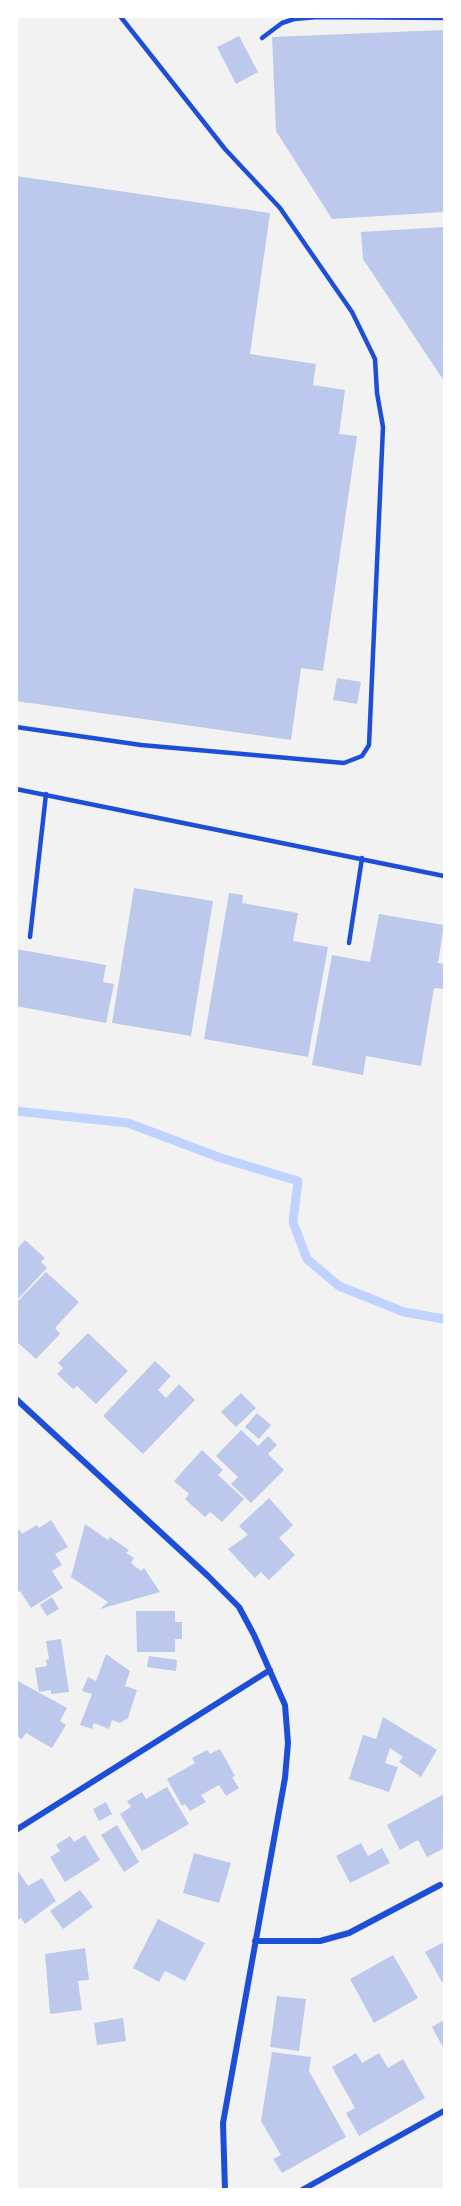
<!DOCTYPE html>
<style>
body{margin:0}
#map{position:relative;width:461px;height:2206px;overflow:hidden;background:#f2f2f2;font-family:"Fira Sans",sans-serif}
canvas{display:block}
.frame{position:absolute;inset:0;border:18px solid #fff;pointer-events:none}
</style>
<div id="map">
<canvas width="461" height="2206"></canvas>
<div class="frame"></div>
</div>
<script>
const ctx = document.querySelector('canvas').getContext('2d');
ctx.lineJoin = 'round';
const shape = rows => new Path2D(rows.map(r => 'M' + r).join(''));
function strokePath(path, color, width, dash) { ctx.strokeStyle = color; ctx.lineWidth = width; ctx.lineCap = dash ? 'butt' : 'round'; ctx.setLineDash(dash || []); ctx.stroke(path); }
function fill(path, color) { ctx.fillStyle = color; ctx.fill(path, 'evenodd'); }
strokePath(shape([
 [16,1111,128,1123,221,1158,298,1181,293,1222,307,1259,339,1286,404,1312,444,1319]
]), '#bfd3fe', 9);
fill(shape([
 [444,30,444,212,332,219,276,131,272,37],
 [239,36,258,72,236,84,217,47],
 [16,176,270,213,250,354,316,364,313,385,345,390,339,434,357,436,323,671,301,668,291,740,16,701],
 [444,227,444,381,363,259,361,232],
 [337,678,361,682,357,704,333,700],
 [134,888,213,901,191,1036,112,1023],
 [229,893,243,895,242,903,298,913,293,941,328,947,308,1057,204,1039],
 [379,914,444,925,438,963,444,964,444,989,434,988,421,1066,366,1056,363,1075,312,1065,332,955,370,962],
 [16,949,106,965,103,982,114,984,106,1023,16,1006],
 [25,1240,45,1258,41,1262,47,1268,16,1301,16,1250],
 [46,1272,79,1302,55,1328,60,1334,36,1359,16,1341,16,1303],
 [88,1333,128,1371,96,1404,77,1386,73,1389,57,1374,63,1368,58,1363],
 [155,1361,171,1376,158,1390,166,1398,179,1384,195,1400,143,1454,103,1416],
 [241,1393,256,1408,236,1427,221,1412],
 [257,1413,271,1425,259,1439,245,1427],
 [241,1430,258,1446,268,1436,277,1445,268,1454,284,1470,251,1503,231,1484,238,1477,216,1456],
 [202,1450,223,1470,218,1475,244,1499,222,1522,210,1512,205,1517,185,1499,189,1494,174,1481],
 [269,1498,293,1525,279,1538,295,1555,269,1580,261,1572,255,1578,228,1549,248,1535,239,1526],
 [51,1520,68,1547,55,1554,62,1565,52,1571,63,1588,31,1608,20,1591,16,1593,16,1532,20,1530,22,1534,37,1525,39,1528],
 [85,1524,108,1540,110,1537,129,1550,126,1553,134,1558,131,1563,141,1571,144,1568,160,1592,100,1609,108,1602,71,1577],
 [52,1597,59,1609,47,1616,40,1605],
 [136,1611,175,1611,175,1622,182,1622,182,1639,175,1639,175,1652,137,1652],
 [61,1639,69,1692,51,1694,51,1690,39,1692,35,1668,47,1666,46,1660,49,1659,46,1641],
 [106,1654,130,1671,125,1686,137,1690,128,1718,120,1723,112,1720,109,1729,94,1723,92,1729,80,1725,92,1694,82,1691,88,1677,96,1681],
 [149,1656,177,1660,176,1671,147,1667],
 [16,1680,67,1708,60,1721,66,1725,52,1748,26,1733,22,1739,16,1736],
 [383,1717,437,1750,421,1777,399,1762,403,1757,390,1748,385,1763,398,1767,389,1792,349,1779,363,1735,376,1739],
 [220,1749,235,1776,232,1777,239,1788,226,1796,219,1785,201,1795,206,1802,190,1811,185,1804,182,1806,167,1779,195,1763,192,1758,207,1750,210,1754],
 [167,1787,189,1824,142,1851,120,1814,131,1807,127,1801,142,1792,146,1799],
 [444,1794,444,1848,427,1857,418,1840,400,1850,387,1825],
 [106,1802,112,1814,99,1821,93,1809],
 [117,1825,139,1862,124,1872,101,1835],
 [85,1835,100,1860,65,1882,50,1857,60,1851,56,1845,70,1836,74,1842],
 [361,1843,368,1856,382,1848,390,1863,350,1883,336,1856],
 [194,1853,231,1863,219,1903,183,1893],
 [16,1868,28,1886,42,1878,56,1901,25,1924,21,1918,16,1921],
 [80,1890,93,1907,63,1929,50,1911],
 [158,1919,205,1943,185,1981,165,1971,159,1982,133,1968],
 [444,1942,444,1981,442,1982,425,1952],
 [85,1948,89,1980,78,1981,82,2010,50,2014,45,1954],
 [393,1955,418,1998,374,2023,350,1979],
 [277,1996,306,1999,299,2051,270,2047],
 [123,2018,126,2041,97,2045,94,2023],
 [444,2020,444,2049,432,2027],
 [272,2052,311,2057,309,2071,346,2137,282,2173,273,2159,281,2155,261,2121],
 [356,2053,362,2063,379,2053,388,2068,403,2059,425,2098,359,2136,346,2113,355,2108,332,2067]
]), '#bdc9ec');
strokePath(shape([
 [262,38,282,23,294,19,318,17,444,18],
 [16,727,141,745,344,763,362,756,369,745,383,427,377,393,375,359,352,312,280,208,225,149,120,16],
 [16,789,444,876],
 [30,937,46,794],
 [349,943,362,858]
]), '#1d4ed8', 4.5);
strokePath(shape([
 [16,1399,207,1575,239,1607,254,1635,285,1705,288,1743,285,1778,223,2123,225,2190],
 [16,1830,270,1670],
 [255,1941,320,1941,349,1933,440,1885],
 [302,2190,444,2111]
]), '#1d4ed8', 6);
</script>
